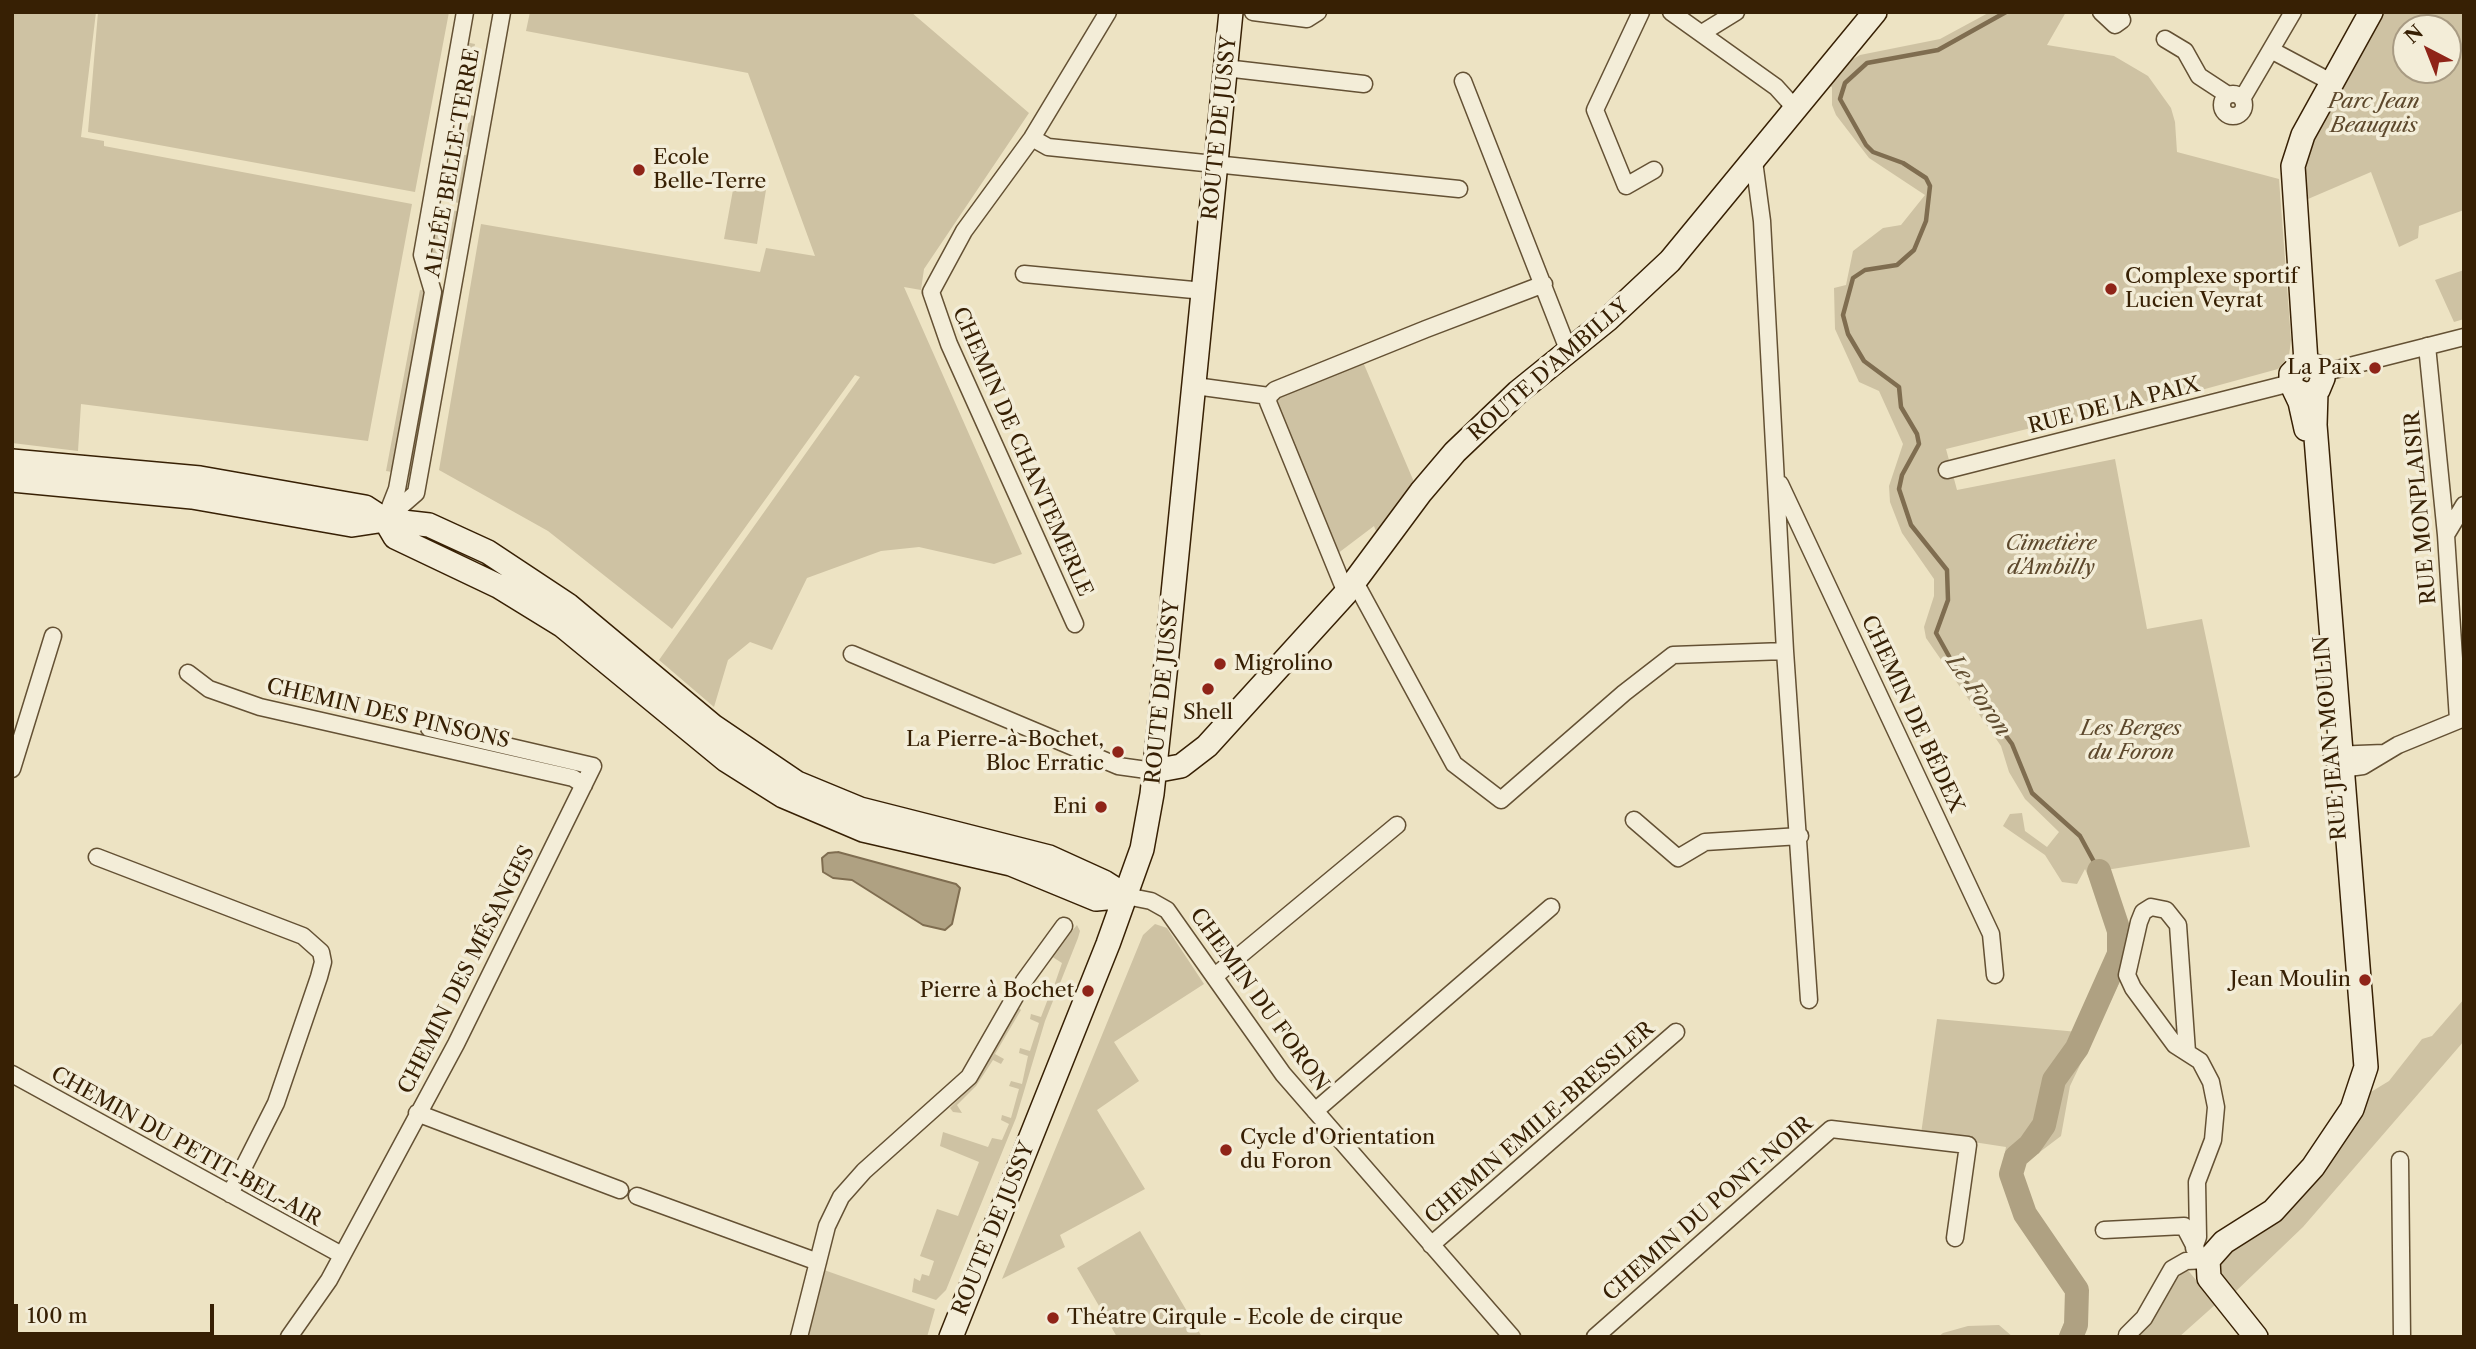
<!DOCTYPE html>
<meta charset="utf-8">
<style>
body{margin:0}
#map{position:relative;width:2476px;height:1349px;overflow:hidden;background:#ede3c3;font-family:"Libre Caslon Text",serif}
canvas{display:block}
.frame{position:absolute;inset:0;border:14px solid #372004;pointer-events:none}
.north{position:absolute;left:2392px;top:14px;width:70px;height:70px;box-sizing:border-box;background:#f3edd8;border:2px solid #a89b83;border-radius:50%;rotate:318deg;font-size:19px;font-weight:700;line-height:28px;text-align:center;color:#372004}
.north::after{content:'';display:block;margin:auto;width:24px;height:32px;background:#8f2418;clip-path:polygon(50% 0,100% 100%,50% 72%,0 100%)}
.scale{position:absolute;left:14px;top:1304px;width:200px;height:32px;box-sizing:border-box;border:4px solid #372004;border-top:0;padding-left:9px;font-size:21px;line-height:24px;white-space:nowrap;color:#372004;-webkit-text-stroke:5px #f3edd8;paint-order:stroke}
</style>
<div id="map">
<canvas width="2476" height="1349"></canvas>
<div class="frame"></div>
<div class="north">N</div>
<div class="scale">100 m</div>
</div>
<script>
const ctx = document.querySelector('canvas').getContext('2d');
ctx.lineJoin = 'round';
function fill(path, color) { ctx.fillStyle = color; ctx.fill(path, 'evenodd'); }
const shape = rows => new Path2D(rows.map(r => 'M' + r).join(''));
function strokePath(path, color, width, dash) { ctx.strokeStyle = color; ctx.lineWidth = width; ctx.lineCap = dash ? 'butt' : 'round'; ctx.setLineDash(dash || []); ctx.stroke(path); }
function drawText(font, color, halo, rows, align = 'center') {
  ctx.font = font + ' "Libre Caslon Text",serif'; ctx.lineWidth = 7; ctx.setLineDash([]); ctx.textBaseline = 'middle'; ctx.strokeStyle = halo; ctx.fillStyle = color; for (const [text, x, y, turn = 0] of rows) {
    ctx.save(); ctx.translate(x, y); ctx.rotate((+turn || 0) * Math.PI / 180); ctx.textAlign = isNaN(turn) ? turn : align; if (halo) ctx.strokeText(text, 0, 0); ctx.fillText(text, 0, 0); ctx.restore();
  }
}
fill(shape([
 [12,12,96,12,81,137,104,141,104,146,412,204,368,441,81,404,78,451,12,443],
 [98,12,449,12,415,192,88,132],
 [530,12,911,12,1029,113,924,269,921,290,904,287,1022,554,994,564,919,547,881,551,807,578,772,650,750,642,728,660,714,707,659,660,860,377,855,375,672,629,548,531,439,470,481,224,760,272,766,248,815,256,748,73,526,31],
 [1990,12,2066,12,2047,45,2114,56,2148,76,2171,108,2175,122,2177,152,2279,179,2291,340,2289,356,2278,369,2110,415,2108,409,1946,449,1957,490,2115,459,2147,629,2202,619,2250,847,2106,870,2090,880,2085,869,2077,884,2062,882,2045,855,2003,826,2010,814,2022,813,2025,831,2047,847,2059,832,2025,799,2009,772,2001,746,1926,638,1924,627,1934,596,1934,579,1902,533,1890,502,1889,486,1903,444,1879,391,1859,382,1835,329,1834,288,1846,285,1853,251,1883,228,1901,225,1925,195,1869,158,1836,115,1832,105,1832,87,1827,84,1841,66,1860,55,1940,39],
 [2371,12,2464,12,2464,210,2419,226,2418,238,2399,247,2371,172,2294,205,2293,176],
 [2406,28,2448,28,2448,70,2406,70],
 [465,42,475,44,471,63,467,63,466,70,470,71,463,106,454,104],
 [470,115,479,117,463,204,454,202,462,155,466,155,468,147,464,146],
 [735,179,767,184,757,244,724,239],
 [435,207,444,209,439,240,446,241,452,210,461,212,452,260,426,255],
 [2464,270,2464,319,2454,322,2435,280],
 [420,290,426,291,392,472,386,471],
 [440,293,446,294,413,476,407,475],
 [1363,362,1414,482,1377,534,1374,526,1337,554,1274,399],
 [1155,924,1167,928,1204,984,1114,1042,1139,1081,1097,1110,1145,1189,1060,1235,1065,1247,1002,1279,1143,935],
 [1077,925,1080,931,1078,938,1045,1021,1016,1118,946,1290,936,1300,912,1292,914,1278,920,1281,922,1274,929,1276,934,1261,920,1256,937,1209,958,1216,979,1162,940,1146,943,1132,988,1147,992,1138,1002,1140,1009,1124,1001,1120,1002,1115,1011,1118,1019,1089,1009,1086,1011,1081,1022,1084,1028,1056,1019,1053,1020,1048,1030,1051,1039,1023,1030,1019,1031,1014,1041,1017,1051,991,1042,986,1044,981,1054,986,1062,963,1051,956],
 [2124,938,2129,946,2117,974,2121,979,2070,1086,2061,1136,2020,1167,2052,1126,2054,1097,2062,1078,2081,1051,2121,959],
 [2464,999,2464,1041,2303,1227,2234,1293,2222,1274,2221,1263,2366,1095,2389,1081,2422,1039,2432,1036],
 [1018,1007,1021,1010,995,1054,1004,1059,1001,1064,993,1060,976,1086,957,1105,962,1113,953,1112,950,1108,978,1079],
 [1937,1019,2078,1032,2049,1078,2037,1128,2014,1150,2008,1173,2013,1198,2025,1221,2067,1282,2074,1295,2071,1324,2065,1337,2058,1337,2065,1321,2067,1282,2026,1232,2011,1203,2002,1168,2006,1147,1921,1134],
 [1140,1231,1202,1337,1117,1337,1077,1268],
 [2186,1268,2216,1304,2179,1337,2129,1337,2159,1310,2177,1279],
 [824,1270,935,1309,927,1337,804,1337],
 [1999,1325,2013,1337,1938,1337,1943,1333,1968,1326]
]), '#cec2a3');
const water = shape([
 [838,852,956,884,960,888,952,924,945,930,923,925,852,880,833,878,823,872,822,858,828,853,838,852]
]);
fill(water, '#afa182');
strokePath(water, '#7f6d50', 2);
strokePath(shape([
 [2006,12,1938,50,1867,63,1845,83,1840,99,1866,145,1873,152,1903,163,1926,178,1930,186,1926,221,1914,250,1897,265,1865,270,1853,278,1843,315,1848,334,1864,361,1899,387,1901,407,1917,434,1919,444,1902,475,1899,489,1911,525,1947,570,1948,600,1936,633,1955,667,2012,744,2032,793,2080,836,2099,871]
]), '#7f6d50', 4.5);
strokePath(shape([
 [2071,1337,2076,1325,2077,1290,2025,1214,2011,1174,2016,1157,2030,1145,2044,1125,2054,1080,2077,1048,2119,954,2119,931,2099,871]
]), '#afa182', 24);
const street = shape([
 [1253,12,1307,19,1318,12],
 [1641,12,1595,110,1626,186,1654,170],
 [1671,12,1776,87,1795,108],
 [2101,12,2115,25,2122,20,2118,12],
 [1702,33,1736,12],
 [2165,39,2185,51,2199,76,2228,95],
 [2271,50,2331,82],
 [1225,68,1364,84],
 [1463,81,1569,352],
 '2222 105a11 11 0 1 1 22 0a11 11 0 1 1-22 0Z',
 [2242,99,2293,12],
 [1032,138,1048,147,1459,189],
 [1754,161,1762,221,1785,651,1809,1000],
 [1024,274,1204,291],
 [2427,346,2446,535,2458,720],
 [2322,373,2464,337],
 [1195,386,1269,396],
 [1947,470,2291,383],
 [1780,484,1991,934,1995,975],
 [386,517,397,489,433,292,422,255,465,12],
 [385,520,416,493,502,12],
 [2446,535,2464,505],
 [1355,582,1454,764,1501,800,1624,693,1673,655,1785,651],
 [1346,593,1268,402,1269,396,1275,390,1426,329,1544,284],
 [1075,624,949,344,931,292,964,231,1032,138,1108,12],
 [852,654,1118,766,1154,771],
 [188,673,209,689,260,707,573,778,584,785],
 [2332,755,2384,753],
 [12,769,53,636],
 [2334,770,2363,766,2398,745,2464,718],
 [1634,820,1678,858,1705,842,1800,836],
 [97,857,303,936,321,952,323,962,319,977,276,1103,230,1194],
 [1126,896,1151,901,1167,910,1283,1074,1512,1337],
 [1215,976,1397,825],
 [2187,1052,2178,925,2166,910,2151,907,2143,912,2139,922,2127,975,2133,988,2175,1045,2200,1061,2211,1082,2216,1107,2213,1140,2197,1182,2198,1237,2194,1248],
 [12,1074,340,1254],
 [1315,1111,1551,907],
 [417,1113,620,1190],
 [2400,1160,2402,1337],
 [637,1196,818,1262],
 [2104,1230,2184,1226,2196,1249],
 [1431,1245,1676,1032],
 [2127,1335,2144,1318,2172,1269,2186,1261,2208,1260],
 [289,1337,329,1280,456,1044,593,766,429,728],
 [799,1337,827,1226,841,1197,864,1171,969,1077,1024,981,1064,926],
 [1595,1337,1831,1129,1968,1145,1955,1238]
]);
const secondary = shape([
 [2306,362,2293,166,2303,135,2371,12],
 [2295,390,2307,395,2318,390,2323,378,2318,367,2303,362,2291,374,2291,383,2300,402,2306,429],
 [12,461,200,478,365,507,385,520,395,537,498,586,563,626,726,760,783,796,863,830,1011,864,1096,899,1126,896],
 [12,480,192,497,352,525,385,520,429,525,488,552,568,605,713,726,797,783,860,809,1049,857,1104,882,1126,896],
 [1154,771,1181,766,1207,746,1346,593,1421,492,1455,452,1518,392,1607,320,1670,261,1875,12],
 [951,1337,1108,944,1142,849,1152,794,1166,664,1231,12],
 [2256,1337,2209,1278,2208,1260,2224,1242,2273,1211,2313,1167,2352,1109,2366,1067,2315,425,2316,392]
]);
strokePath(street, '#645134', 19);
strokePath(secondary, '#372004', 26);
strokePath(street, '#f3edd8', 16);
strokePath(secondary, '#f3edd8', 23);
for (const [x, y, r, color] of [
 [639,170,7,"#8f2418"],
 [2111,289,7,"#8f2418"],
 [2375,368,7,"#8f2418"],
 [1220,664,7,"#8f2418"],
 [1208,689,7,"#8f2418"],
 [1118,752,7,"#8f2418"],
 [1101,807,7,"#8f2418"],
 [2365,980,7,"#8f2418"],
 [1088,991,7,"#8f2418"],
 [1226,1150,7,"#8f2418"],
 [1053,1318,7,"#8f2418"]
]) { const dot = new Path2D(); dot.arc(x, y, r, 0, 2 * Math.PI); ctx.fillStyle = color; ctx.fill(dot); strokePath(dot, '#f3edd8', 2.5); }
drawText('italic 21px', '#5d482c', '#f3edd8', [
 ["Parc Jean",2374,102],
 ["Beauquis",2374,126],
 ["Cimetière",2051,544],
 ["d'Ambilly",2051,568],
 ["Les Berges",2131,729],
 ["du Foron",2131,753]
]);
drawText('21px', '#372004', '#f3edd8', [
 ["ROUTE DE JUSSY",1220,128,-84],
 ["ALLÉE BELLE-TERRE",453,163,-80],
 ["ROUTE D'AMBILLY",1549,370,-41],
 ["RUE DE LA PAIX",2114,406,-14],
 ["CHEMIN DE CHANTEMERLE",1022,452,66],
 ["RUE MONPLAISIR",2421,508,-95],
 ["ROUTE DE JUSSY",1163,692,-84],
 ["CHEMIN DES PINSONS",388,714,13],
 ["CHEMIN DE BÉDEX",1912,714,65],
 ["RUE JEAN MOULIN",2331,738,-95],
 ["CHEMIN DES MÉSANGES",467,970,-63],
 ["CHEMIN DU FORON",1259,1000,54],
 ["CHEMIN EMILE-BRESSLER",1540,1123,-41],
 ["CHEMIN DU PETIT-BEL-AIR",186,1147,29],
 ["CHEMIN DU PONT-NOIR",1708,1209,-41],
 ["ROUTE DE JUSSY",994,1229,-68]
]);
drawText('21px', '#372004', '#f3edd8', [
 ["Ecole",653,158],
 ["Belle-Terre",653,182],
 ["Complexe sportif",2125,277],
 ["Lucien Veyrat",2125,301],
 ["La Paix",2361,368,"right"],
 ["Migrolino",1234,664],
 ["Shell",1208,713,"center"],
 ["La Pierre-à-Bochet,",1104,740,"right"],
 ["Bloc Erratic",1104,764,"right"],
 ["Eni",1087,807,"right"],
 ["Jean Moulin",2351,980,"right"],
 ["Pierre à Bochet",1074,991,"right"],
 ["Cycle d'Orientation",1240,1138],
 ["du Foron",1240,1162],
 ["Théatre Cirqule - Ecole de cirque",1067,1318]
], 'left');
drawText('italic 23px', '#614d30', '#f3edd8', [
 ["Le Foron",1978,696,55]
]);
</script>
